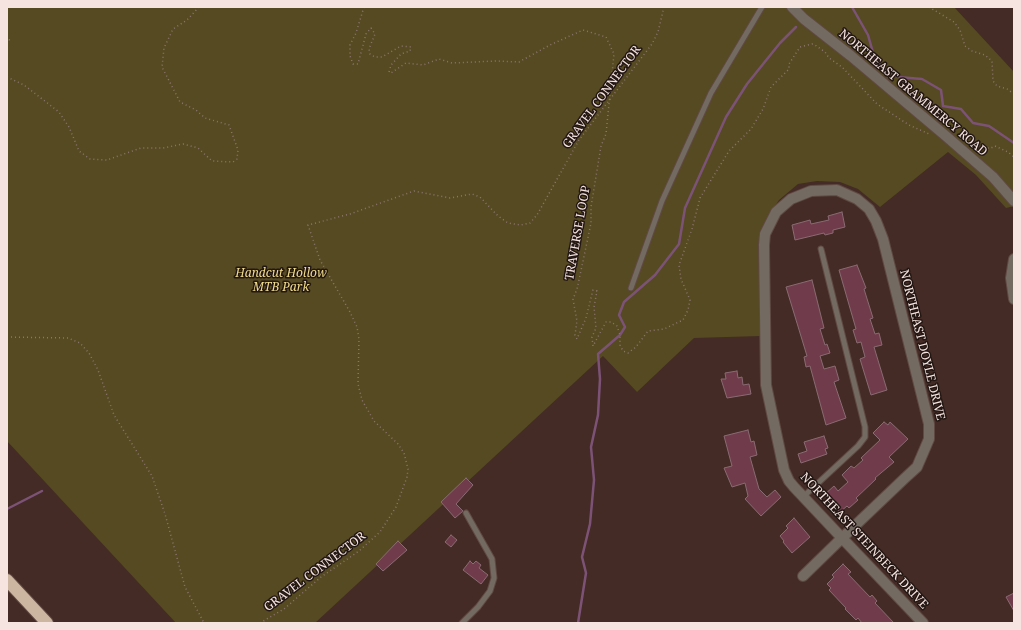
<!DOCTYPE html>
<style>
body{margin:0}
#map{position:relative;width:1021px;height:630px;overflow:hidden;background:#442b25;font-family:"Noto Serif",serif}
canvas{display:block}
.frame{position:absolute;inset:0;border:8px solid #f6e4e0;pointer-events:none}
</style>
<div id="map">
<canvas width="1021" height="630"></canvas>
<div class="frame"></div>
</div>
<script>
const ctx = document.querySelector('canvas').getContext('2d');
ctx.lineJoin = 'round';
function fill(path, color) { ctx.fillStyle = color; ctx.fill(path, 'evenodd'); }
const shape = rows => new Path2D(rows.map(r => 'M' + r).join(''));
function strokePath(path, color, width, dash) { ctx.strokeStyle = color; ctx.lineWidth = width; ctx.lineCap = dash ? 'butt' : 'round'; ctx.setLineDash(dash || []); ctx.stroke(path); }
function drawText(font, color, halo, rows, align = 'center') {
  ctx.font = font + ' "Noto Serif",serif'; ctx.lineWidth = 3; ctx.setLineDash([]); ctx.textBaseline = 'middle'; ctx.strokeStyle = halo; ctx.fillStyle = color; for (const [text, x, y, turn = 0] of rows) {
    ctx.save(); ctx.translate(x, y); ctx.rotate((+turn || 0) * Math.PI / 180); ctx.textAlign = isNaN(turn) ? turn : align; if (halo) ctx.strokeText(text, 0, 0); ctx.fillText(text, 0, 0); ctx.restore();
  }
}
fill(shape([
 [7,7,954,7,1014,72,1014,206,1006,208,976,175,948,152,880,207,858,189,840,182,817,181,798,184,779,200,767,218,760,235,761,336,694,338,637,392,603,356,315,623,176,623,7,441]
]), '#554a21');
strokePath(shape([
 [852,7,868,35,876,63,898,77,922,79,941,90,943,106,961,109,973,123,989,126,1014,143],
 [7,509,42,491],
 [578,623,586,573,582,557,590,524,594,480,591,447,598,415,600,379,598,354,620,335,625,327,619,315,624,302,655,275,679,244,685,208,726,117,747,84,780,43,796,27]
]), '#7c5376', 2.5);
const building = shape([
 [842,212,845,227,833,230,833,233,825,235,824,233,795,240,792,225,810,220,811,224,829,220,828,216,842,212],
 [857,265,866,288,864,289,873,318,870,319,875,334,879,333,882,345,874,347,887,390,871,395,860,359,865,357,861,342,857,343,853,330,856,329,839,270,857,265],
 [812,280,824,328,820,329,825,345,827,344,830,353,820,356,824,369,835,366,839,380,834,382,846,418,826,425,810,366,806,367,804,357,807,356,786,287,812,280],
 [737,371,738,378,742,377,743,385,749,384,751,394,727,398,721,379,726,379,725,373,737,371],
 [884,422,888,425,890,422,908,439,889,457,894,462,875,478,876,479,856,498,858,500,849,508,847,506,840,512,824,495,834,486,838,491,848,482,842,475,851,466,854,468,863,460,861,458,880,440,873,433,884,422],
 [748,430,751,442,754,441,757,455,750,457,759,489,767,497,775,490,781,497,761,516,745,499,748,496,745,483,732,487,724,468,732,466,724,436,748,430],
 [824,436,828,448,825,449,827,454,801,463,798,454,807,451,804,442,824,436],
 [466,478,473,485,456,504,463,511,455,518,441,502,466,478],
 [794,518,810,537,792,553,783,542,784,541,780,536,788,528,786,526,794,518],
 [451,535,457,540,451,547,445,542,451,535],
 [398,541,407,550,383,571,376,564,398,541],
 [470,561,473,564,476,561,481,565,479,568,488,575,481,584,463,570,470,561],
 [843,564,851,572,848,574,870,597,872,595,877,601,875,603,894,623,862,623,858,618,856,620,845,609,846,608,829,590,831,588,827,584,834,577,832,575,843,564],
 [1014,593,1014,611,1006,597,1014,593]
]);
fill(building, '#703c4b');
strokePath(building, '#896b73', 1);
const lane = shape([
 [631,288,662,201,711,93,762,7],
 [803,497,858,446,865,437,865,427,821,249],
 [462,623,478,607,490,591,494,578,492,559,466,513]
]);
const street = shape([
 [792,7,804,19,851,56,947,137,993,177,1014,201],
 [1014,259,1011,278,1014,299],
 [803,576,842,538,905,478,917,467,929,439,929,424,883,239,876,221,869,209,857,199,837,190,811,191,791,199,776,212,765,234,764,245,766,385,784,470,789,481,794,487,842,538,923,623]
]);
const highway = shape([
 [7,580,47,623]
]);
strokePath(lane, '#604943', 7);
strokePath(street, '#604943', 12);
strokePath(highway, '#604943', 14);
strokePath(shape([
 [364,7,356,33,350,45,350,56,353,64,358,64,366,34,371,28,375,34,369,49,370,54,375,57,382,57,401,46,411,47,410,51,401,54,391,65,389,72,391,73,406,63,423,65,439,59,452,63,496,61,519,62,550,45,583,30,606,37,614,54,606,134,601,146,591,207,591,223,582,266,577,289,573,299,577,321,575,335,577,339,586,318,593,290,597,291,594,307,596,328,592,337,593,346,606,322,611,322,617,326,620,335,620,345,623,351,628,353,636,347,648,331,664,329,683,320,688,310,690,300,681,279,679,265,692,229,700,198,729,151,751,129,763,109,771,87,789,69,789,64,800,47,812,44,815,45,825,52,829,58,842,67,877,104,909,125,929,134],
 [929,7,954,22,960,30,965,46,972,51,985,55,992,61,993,81,997,86,1007,89,1014,94],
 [7,36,10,41,7,42],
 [7,77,24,85,59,112,69,127,79,151,90,159,107,160,141,148,163,148,183,144,198,148,212,161,233,162,237,159,238,150,229,125,205,118,196,110,180,102,162,67,164,48,173,29,187,20,199,7],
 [959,135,982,148,991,148,995,146,1008,152,1014,157],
 [7,337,68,338,80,343,89,353,98,370,114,415,152,476,165,514,185,587,204,623],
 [260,623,284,609,321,577,359,551,380,532,396,507,407,477,408,469,404,453,398,444,374,421,362,400,358,384,359,339,357,327,350,312,320,260,308,225,350,214,414,191,450,198,472,194,480,197,498,216,508,223,521,225,530,223,537,215,579,140,652,44,658,32,664,7]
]), '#8c7670', 1.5, [1, 3]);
strokePath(lane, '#736a61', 5);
strokePath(street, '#736a61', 10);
strokePath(highway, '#cdb6a1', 12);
drawText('12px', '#f6e4e0', '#231714', [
 ["NORTHEAST GRAMMERCY ROAD",913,93,40],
 ["GRAVEL CONNECTOR",602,97,-54],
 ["TRAVERSE LOOP",578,233,-80],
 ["NORTHEAST DOYLE DRIVE",922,345,76],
 ["NORTHEAST STEINBECK DRIVE",864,541,47],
 ["GRAVEL CONNECTOR",315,572,-37]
]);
drawText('italic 12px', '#f1dc8a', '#231714', [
 ["Handcut Hollow",281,274],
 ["MTB Park",281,288]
]);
</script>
